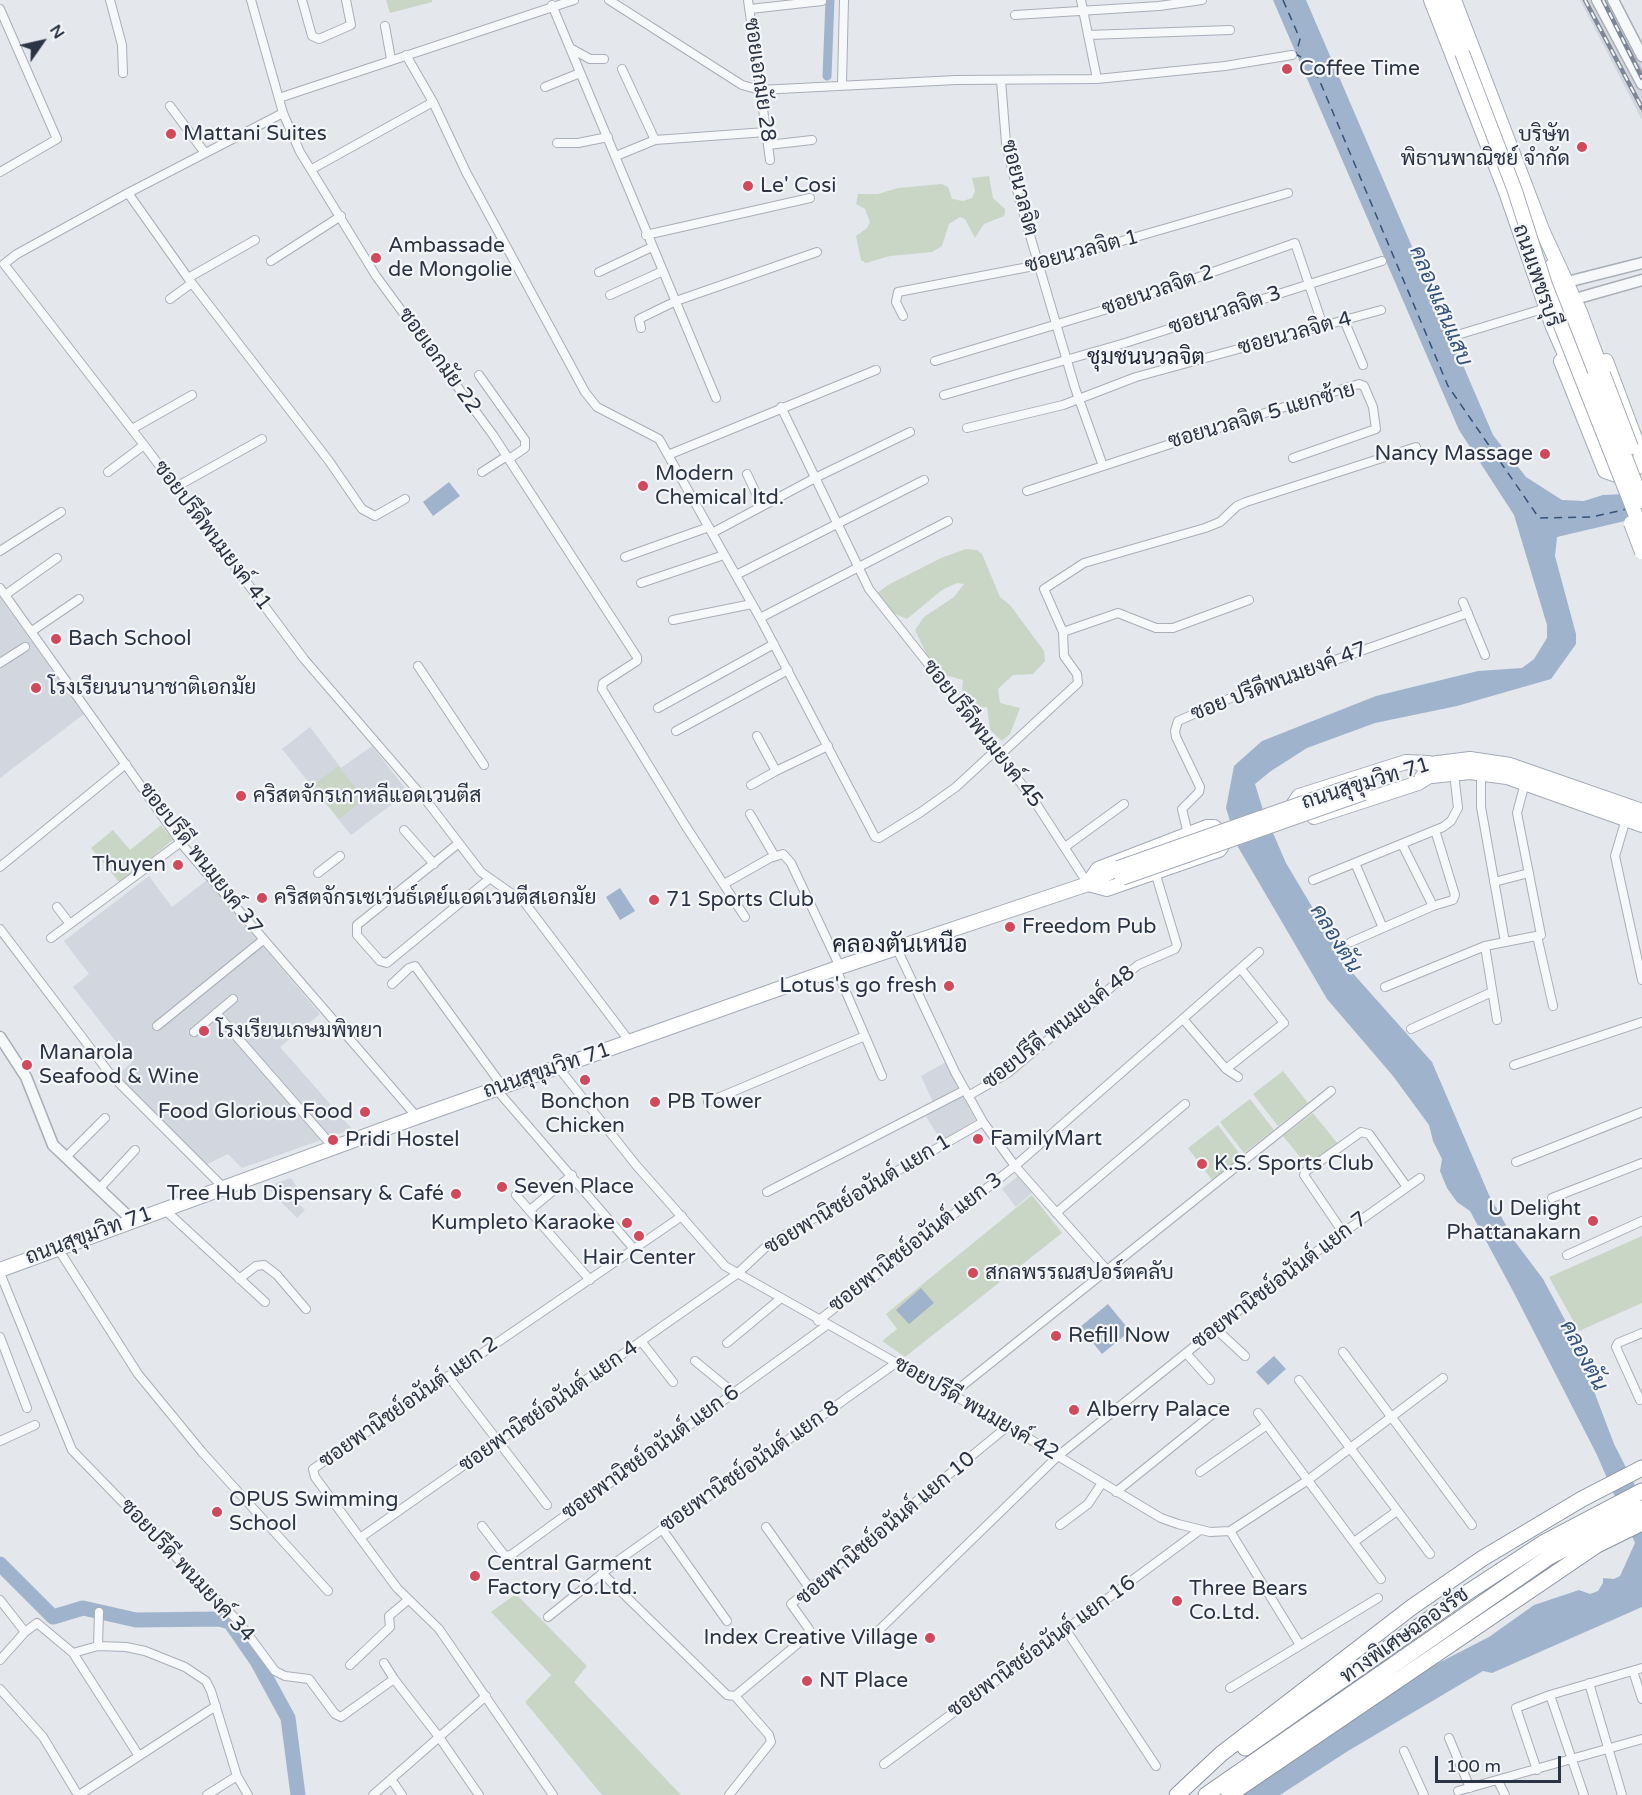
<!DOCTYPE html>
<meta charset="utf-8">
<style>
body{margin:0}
#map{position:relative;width:1642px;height:1795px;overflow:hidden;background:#e4e7ec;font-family:"Varela Round",sans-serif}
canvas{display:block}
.north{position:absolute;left:12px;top:12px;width:60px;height:60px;-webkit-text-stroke:4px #f4f6f9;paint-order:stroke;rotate:56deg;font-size:16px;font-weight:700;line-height:24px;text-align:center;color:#2b3445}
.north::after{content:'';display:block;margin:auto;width:21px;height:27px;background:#2b3445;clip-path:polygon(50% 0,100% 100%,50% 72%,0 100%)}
.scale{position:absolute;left:1435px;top:1756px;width:126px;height:27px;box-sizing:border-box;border:3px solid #2b3445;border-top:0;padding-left:8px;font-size:18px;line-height:21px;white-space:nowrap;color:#2b3445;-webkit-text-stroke:4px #f4f6f9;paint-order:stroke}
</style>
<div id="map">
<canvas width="1642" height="1795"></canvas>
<div class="north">N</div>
<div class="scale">100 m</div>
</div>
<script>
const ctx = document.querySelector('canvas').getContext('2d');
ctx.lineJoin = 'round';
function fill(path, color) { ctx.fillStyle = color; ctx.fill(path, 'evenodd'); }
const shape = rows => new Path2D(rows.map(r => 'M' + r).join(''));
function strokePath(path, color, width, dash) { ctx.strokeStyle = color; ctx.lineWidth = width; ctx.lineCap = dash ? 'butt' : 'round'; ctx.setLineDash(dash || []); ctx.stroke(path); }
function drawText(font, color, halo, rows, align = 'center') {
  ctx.font = font + ' "Varela Round",Sarabun,sans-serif'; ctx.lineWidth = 4.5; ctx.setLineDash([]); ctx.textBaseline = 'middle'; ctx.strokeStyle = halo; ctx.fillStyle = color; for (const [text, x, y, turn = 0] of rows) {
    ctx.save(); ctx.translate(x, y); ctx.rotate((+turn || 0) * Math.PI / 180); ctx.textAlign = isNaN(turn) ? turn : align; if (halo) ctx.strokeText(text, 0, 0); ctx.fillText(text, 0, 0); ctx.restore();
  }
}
fill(shape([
 [1580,0,1617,0,1642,48,1642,120],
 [0,586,88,711,0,778],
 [310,727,341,768,372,746,408,792,351,835,282,749],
 [149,876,172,907,207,880,320,1014,280,1047,352,1129,242,1168,228,1154,205,1165,117,1076,132,1062,73,987,89,974,64,941],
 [946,1062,959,1087,933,1102,921,1076],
 [962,1095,976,1120,941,1141,925,1115],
 [1018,1176,1032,1193,1016,1207,1002,1189],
 [291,1178,301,1193,294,1200,305,1210,297,1218,266,1187]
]), '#d2d6de');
fill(shape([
 [386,0,432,0,432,2,390,13],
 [989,176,993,198,1005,209,1005,212,1004,216,984,224,975,238,965,219,960,217,949,224,942,246,932,252,890,256,866,263,861,260,856,236,867,228,870,222,865,209,856,204,858,194,878,194,898,188,942,184,948,187,952,199,963,201,972,198,975,191,972,178],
 [966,549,977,550,982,554,1000,597,1010,605,1044,651,1045,661,1033,674,1013,675,998,689,1000,703,1020,708,1010,734,1002,741,990,730,987,707,977,708,969,703,962,690,963,680,945,675,927,655,915,630,924,617,954,597,964,584,957,583,942,590,907,619,889,611,877,593,888,585,941,558],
 [338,766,365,799,339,819,312,786],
 [161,825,173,840,120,883,91,848,113,830,130,850],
 [1283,1071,1308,1103,1278,1126,1253,1094],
 [1250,1099,1274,1130,1244,1153,1220,1122],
 [1313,1113,1338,1144,1308,1167,1283,1136],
 [1218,1125,1242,1157,1212,1180,1188,1148],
 [1032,1195,1062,1233,905,1357,882,1341,897,1329,886,1314],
 [1642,1236,1642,1303,1579,1331,1549,1277],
 [516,1594,587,1666,574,1682,681,1795,602,1795,525,1702,551,1675,491,1612]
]), '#c9d6c5');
fill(shape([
 [1273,0,1306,0,1493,435,1526,477,1562,500,1584,501,1603,495,1642,493,1642,517,1557,537,1555,556,1576,634,1576,644,1551,679,1457,706,1375,723,1307,748,1271,771,1255,784,1263,810,1286,863,1349,969,1432,1062,1489,1195,1516,1243,1543,1279,1572,1333,1614,1444,1642,1499,1642,1607,1492,1673,1483,1671,1348,1751,1280,1795,1239,1795,1419,1673,1489,1637,1534,1605,1579,1590,1590,1594,1598,1591,1603,1583,1603,1578,1614,1579,1620,1576,1635,1543,1597,1455,1514,1293,1470,1211,1457,1202,1447,1188,1440,1171,1442,1159,1433,1141,1429,1125,1393,1076,1327,999,1238,847,1226,808,1234,766,1262,741,1376,696,1478,671,1522,668,1534,659,1547,638,1547,625,1514,515,1459,430],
 [449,482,460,496,433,516,423,502],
 [620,888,635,911,620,920,606,897],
 [921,1288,934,1303,909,1324,896,1310],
 [1108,1304,1130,1331,1102,1354,1080,1327],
 [1274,1356,1286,1369,1268,1385,1256,1372]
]), '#9fb4cc');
strokePath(shape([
 [827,76,830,0]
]), '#9fb4cc', 9);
strokePath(shape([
 [0,1564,53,1617,83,1608,136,1620,219,1619,230,1622,257,1661,288,1718,298,1795]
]), '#9fb4cc', 15);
strokePath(shape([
 [1283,0,1300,39,1296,54,1313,65,1448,386,1539,518,1592,517,1627,509]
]), '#34527a', 1.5, [8, 6]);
const minor = shape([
 [110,0,122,45,123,73],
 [251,0,283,113,300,152,376,276,493,435,637,657,637,661,603,683,602,689,685,825,745,917],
 [302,0,312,36,319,39,351,25,346,0],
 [609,0,742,85,760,90,956,80,1097,79,1225,66,1292,55],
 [748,0,770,160],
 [1081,0,1097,79],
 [552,5,716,398],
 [0,9,57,139,0,172],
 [750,9,822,1],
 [1015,15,1159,6,1202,0],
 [385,26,391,59],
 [1088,35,1230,30],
 [570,48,590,59,604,59],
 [406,55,433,102,466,172,585,392,597,407,659,439,760,618,875,837,879,838,921,812,956,787,996,750],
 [1001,80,1006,143,1019,198,1075,388,1103,466],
 [842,84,844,0],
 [545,87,580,73],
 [279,98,574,0],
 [170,106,205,153],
 [283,113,128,193,17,254,4,264,144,445,304,659,429,804,481,872,525,903,630,1042],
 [655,140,766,132],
 [557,143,578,143,608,137],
 [768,145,812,140],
 [616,156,655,140,622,69],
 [312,169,433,102],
 [128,193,188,278,329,461,362,509,375,516,405,499],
 [646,235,810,198],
 [271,261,341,216],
 [599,272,652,247],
 [188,278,255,240],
 [610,295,663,271],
 [170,299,192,283],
 [903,316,896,302,898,292,1039,265,1288,193],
 [1344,320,1363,365],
 [641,328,639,319,676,301,817,252],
 [1454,336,1546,308],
 [935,361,1114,307,1295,243,1323,326],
 [479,375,525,440,525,448,509,459],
 [944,395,1125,343,1382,261],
 [781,407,869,589,1000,755,1037,805,1088,884],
 [967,428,1063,405,1136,377,1381,310],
 [132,429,192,395],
 [668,455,876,370],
 [108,472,144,445],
 [482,472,507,456],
 [747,474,762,506],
 [176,487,262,439],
 [1027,491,1265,413,1359,384,1364,386,1373,407,1376,429,1293,458],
 [712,533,815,478,910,432],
 [0,551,61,512],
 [625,557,709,527],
 [736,575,924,480],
 [641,583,724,555],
 [0,588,185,848,417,1117],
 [5,595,57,558],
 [1463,602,1485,655],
 [760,618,948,521],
 [673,620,752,604],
 [32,631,79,599],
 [1063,632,1118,613,1156,628,1173,628,1249,600],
 [0,663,25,647],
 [418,666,484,765],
 [658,708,774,644],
 [676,731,788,670],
 [757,736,776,771,828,746],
 [1000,755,1078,683,1077,674,1064,656,1063,632,1044,589,1084,563,1205,528,1220,522,1237,506,1246,502,1416,447],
 [1481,773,1481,807,1505,942],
 [751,785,776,771],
 [750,814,774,855],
 [1626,819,1615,856,1642,980],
 [404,830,434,864],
 [1188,834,1182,809,1199,792,1200,787,1176,737,1175,731,1178,721,1242,693,1468,613],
 [459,843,357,925,357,935,380,961,387,963,489,879],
 [1065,847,1124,804],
 [1355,863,1383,928],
 [0,867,126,764],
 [318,873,340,856],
 [1313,880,1443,827,1451,821,1458,808,1454,773],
 [1494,882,1529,873],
 [724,884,770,858,783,854,791,863,840,967],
 [1433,906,1453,900,1455,895,1435,830],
 [70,924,181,842],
 [0,929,110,1074,223,1187],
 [1537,936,1553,1006],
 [51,938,70,924,57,907],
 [1351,942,1433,906,1402,844],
 [1485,946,1497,1020],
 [897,949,955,1072,983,1122,1015,1166,1106,1269],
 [392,984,409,968,415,966,503,1087],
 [1385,987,1485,946,1541,935,1517,813,1525,783],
 [216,1013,334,1148],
 [1183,1019,1226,1069,1238,1077],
 [157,1026,263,940],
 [1411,1029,1492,992],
 [194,1032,233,999],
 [865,1036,882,1076],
 [1514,1065,1642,1022],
 [558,1067,636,1165,725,1266,1008,1426,1161,1518,1178,1524,1210,1532,1230,1531,1308,1480,1443,1378],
 [1226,1069,1284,1023,1241,969],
 [496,1089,634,1249],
 [968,1096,1008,1073,1138,965,1175,949,1177,945,1155,872],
 [708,1102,865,1036,836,969],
 [66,1157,105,1118],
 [1516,1162,1642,1112],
 [99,1189,135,1150],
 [767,1192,965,1090],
 [516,1195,590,1280],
 [1552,1198,1642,1163],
 [164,1209,265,1302],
 [530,1210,572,1175],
 [1056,1213,1185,1104],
 [1342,1231,1304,1175,1305,1172,1361,1132,1369,1134,1407,1187],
 [57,1247,138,1374,202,1452,328,1591],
 [1567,1255,1642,1221],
 [0,1273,72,1450,238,1621,275,1671,285,1676,309,1679,335,1714,341,1717,394,1679,439,1737,479,1795],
 [239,1279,256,1266,264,1265,277,1275,306,1309],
 [818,1321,1015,1166,1259,952],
 [1216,1329,1245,1356],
 [0,1337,27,1408],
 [641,1341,673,1382],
 [727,1343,780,1299],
 [1343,1352,1472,1525],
 [1186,1353,1210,1380],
 [695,1361,734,1393],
 [448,1376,547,1505],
 [1299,1380,1430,1554],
 [952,1394,1331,1091],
 [1640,1400,1616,1347,1618,1343,1642,1333],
 [1258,1413,1381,1579],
 [0,1441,35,1425],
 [1200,1472,1267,1425],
 [1116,1492,1220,1408],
 [1060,1525,1088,1504,1102,1483],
 [482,1526,505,1556,511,1555,827,1325],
 [766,1527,810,1589],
 [662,1529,727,1621],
 [1230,1531,1300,1645],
 [360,1538,737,1274,769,1244,983,1122],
 [1354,1542,1397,1511],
 [602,1573,727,1695,735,1696],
 [0,1600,25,1632],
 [548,1617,619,1560,896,1363],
 [1066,1630,1156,1766],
 [875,1634,1058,1456,1278,1279,1420,1178],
 [98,1646,99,1612],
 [73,1653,139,1756],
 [0,1660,25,1632,37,1623,73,1653,98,1646,126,1647,145,1651,185,1667,206,1681,211,1691,237,1776,248,1795],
 [384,1663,394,1679],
 [350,1665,390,1627,389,1616,408,1600],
 [1633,1671,1642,1699],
 [1589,1683,1622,1795],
 [1230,1688,1378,1598],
 [0,1689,43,1737,78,1795],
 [1550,1695,1584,1795],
 [1449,1738,1470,1788],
 [1404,1751,1424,1795],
 [884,1764,1200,1530],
 [1537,1770,1516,1708,1550,1695,1642,1668],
 [391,1779,402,1795],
 [1498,1781,1505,1795],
 [1458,1791,1642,1739],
 [79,1795,216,1706],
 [207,1795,237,1776],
 [373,1795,486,1696],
 [553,1795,439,1629,397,1588,315,1477,313,1469,682,1216],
 [729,1795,771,1742,769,1735,735,1696,807,1636,809,1629,791,1604,1008,1426]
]);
const tertiary = shape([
 [1597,0,1642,84],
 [1613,0,1642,56],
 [1567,282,1642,263],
 [1575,299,1642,280],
 [0,1037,26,1077,53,1145,132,1220]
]);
const primary = shape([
 [1431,0,1506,192,1553,327,1571,368],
 [1442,0,1462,53],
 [1454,0,1543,232,1580,312,1603,374],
 [1552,266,1594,377],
 [1561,361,1605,471,1622,477,1638,467,1641,454,1606,361],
 [1422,765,1470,759,1510,765,1642,811],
 [1422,777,1470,772,1507,777,1642,825],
 [1297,815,1293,805,1299,796,1406,762,1429,763],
 [1314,817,1418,783,1431,775],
 [1207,827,1214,827,1219,832,1222,846,1219,850,1107,889,1088,884,1098,869,1207,827],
 [0,1270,417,1117,840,967,1088,884,1118,868]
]);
const motorway = shape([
 [1245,1748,1465,1594,1543,1543,1642,1491],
 [1177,1795,1221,1754,1412,1607,1483,1558,1582,1499,1642,1468],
 [1206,1795,1549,1557,1642,1508],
 [1229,1795,1597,1545,1642,1523]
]);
strokePath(minor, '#a9aeb7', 10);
strokePath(tertiary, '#a9aeb7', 13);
strokePath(primary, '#a3abb8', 16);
strokePath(motorway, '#8b94a3', 17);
strokePath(minor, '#f7f8fa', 8);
strokePath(tertiary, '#f7f8fa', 10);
strokePath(primary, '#fff', 14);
strokePath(motorway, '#fff', 15);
const rail = shape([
 [1585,0,1642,108],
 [1603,0,1642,78]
]);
strokePath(rail, '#7d8696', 4.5);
strokePath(rail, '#f4f6f9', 2, [7]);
const primaryBridge = shape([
 [1462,53,1515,191,1545,285,1642,531],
 [1603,374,1631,447],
 [1594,377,1642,501],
 [1631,523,1642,552],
 [1118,868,1360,783],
 [1122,878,1364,793]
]);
strokePath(primaryBridge, '#a3abb8', 16, []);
strokePath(primaryBridge, '#fff', 14);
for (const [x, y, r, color] of [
 [1287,69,6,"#d1495b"],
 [171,134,6,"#d1495b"],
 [1582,147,6,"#d1495b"],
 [748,186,6,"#d1495b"],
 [376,258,6,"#d1495b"],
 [1545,454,6,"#d1495b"],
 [643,486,6,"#d1495b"],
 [56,639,6,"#d1495b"],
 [36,688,6,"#d1495b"],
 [241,796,6,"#d1495b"],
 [178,865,6,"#d1495b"],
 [262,898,6,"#d1495b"],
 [654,900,6,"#d1495b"],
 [1010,927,6,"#d1495b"],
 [949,986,6,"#d1495b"],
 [204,1031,6,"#d1495b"],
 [27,1065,6,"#d1495b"],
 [585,1080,6,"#d1495b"],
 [655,1102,6,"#d1495b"],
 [365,1112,6,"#d1495b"],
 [978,1139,6,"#d1495b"],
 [333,1140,6,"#d1495b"],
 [1202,1164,6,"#d1495b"],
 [502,1187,6,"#d1495b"],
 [456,1194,6,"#d1495b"],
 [1593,1221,6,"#d1495b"],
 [627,1223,6,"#d1495b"],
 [639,1236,6,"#d1495b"],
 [973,1273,6,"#d1495b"],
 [1056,1336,6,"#d1495b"],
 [1074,1410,6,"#d1495b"],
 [217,1512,6,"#d1495b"],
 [475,1576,6,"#d1495b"],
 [1177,1601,6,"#d1495b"],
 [930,1638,6,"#d1495b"],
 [807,1681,6,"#d1495b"]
]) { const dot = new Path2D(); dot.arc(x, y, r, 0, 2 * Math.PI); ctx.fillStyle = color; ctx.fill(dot); strokePath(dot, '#f4f6f9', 2); }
drawText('21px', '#2b3445', '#f4f6f9', [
 ["Coffee Time",1299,69],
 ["Mattani Suites",183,134],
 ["บริษัท",1570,135,"right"],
 ["พิธานพาณิชย์ จำกัด",1570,159,"right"],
 ["Le' Cosi",760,186],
 ["Ambassade",388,246],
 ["de Mongolie",388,270],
 ["Nancy Massage",1533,454,"right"],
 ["Modern",655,474],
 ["Chemical ltd.",655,498],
 ["Bach School",68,639],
 ["โรงเรียนนานาชาติเอกมัย",48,688],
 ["คริสตจักรเกาหลีแอดเวนตีส",253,796],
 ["Thuyen",166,865,"right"],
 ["คริสตจักรเซเว่นธ์เดย์แอดเวนตีสเอกมัย",274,898],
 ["71 Sports Club",666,900],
 ["Freedom Pub",1022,927],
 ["Lotus's go fresh",937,986,"right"],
 ["โรงเรียนเกษมพิทยา",216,1031],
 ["Manarola",39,1053],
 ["Seafood & Wine",39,1077],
 ["Bonchon",585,1102,"center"],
 ["Chicken",585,1126,"center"],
 ["PB Tower",667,1102],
 ["Food Glorious Food",353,1112,"right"],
 ["FamilyMart",990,1139],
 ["Pridi Hostel",345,1140],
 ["K.S. Sports Club",1214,1164],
 ["Seven Place",514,1187],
 ["Tree Hub Dispensary & Café",444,1194,"right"],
 ["U Delight",1581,1209,"right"],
 ["Phattanakarn",1581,1233,"right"],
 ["Kumpleto Karaoke",615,1223,"right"],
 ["Hair Center",639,1258,"center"],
 ["สกลพรรณสปอร์ตคลับ",985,1273],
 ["Refill Now",1068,1336],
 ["Alberry Palace",1086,1410],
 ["OPUS Swimming",229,1500],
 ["School",229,1524],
 ["Central Garment",487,1564],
 ["Factory Co.Ltd.",487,1588],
 ["Three Bears",1189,1589],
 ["Co.Ltd.",1189,1613],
 ["Index Creative Village",918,1638,"right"],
 ["NT Place",819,1681]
], 'left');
drawText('21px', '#2b3445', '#f4f6f9', [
 ["ซอยเอกมัย 28",759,80,82],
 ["ซอยนวลจิต",1019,188,76],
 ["ซอยนวลจิต 1",1082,252,-15],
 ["ถนนเพชรบุรี",1536,276,71],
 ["ซอยนวลจิต 2",1158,291,-19],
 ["ซอยนวลจิต 3",1225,311,-18],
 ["ซอยนวลจิต 4",1295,334,-15],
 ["ซอยเอกมัย 22",439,361,54],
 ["ซอยนวลจิต 5 แยกซ้าย",1262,416,-16],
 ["ซอยปรีดีพนมยงค์ 41",212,536,53],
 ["ซอย ปรีดีพนมยงค์ 47",1279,682,-21],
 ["ซอยปรีดีพนมยงค์ 45",982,734,52],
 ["ถนนสุขุมวิท 71",1366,784,-17],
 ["ซอยปรีดี พนมยงค์ 37",200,859,52],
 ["ซอยปรีดี พนมยงค์ 48",1059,1028,-38],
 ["ถนนสุขุมวิท 71",547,1071,-19],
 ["ซอยพานิชย์อนันต์ แยก 1",858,1195,-31],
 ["ถนนสุขุมวิท 71",89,1236,-20],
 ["ซอยพานิชย์อนันต์ แยก 3",916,1243,-38],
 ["ซอยพานิชย์อนันต์ แยก 7",1280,1281,-37],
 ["ซอยพานิชย์อนันต์ แยก 2",409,1403,-35],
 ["ซอยพานิชย์อนันต์ แยก 4",549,1407,-35],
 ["ซอยปรีดี พนมยงค์ 42",976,1409,30],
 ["ซอยพานิชย์อนันต์ แยก 6",651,1453,-36],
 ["ซอยพานิชย์อนันต์ แยก 8",750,1467,-35],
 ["ซอยพานิชย์อนันต์ แยก 10",886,1529,-40],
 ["ซอยปรีดี พนมยงค์ 34",187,1571,47],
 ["ทางพิเศษฉลองรัช",1405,1636,-35],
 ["ซอยพานิชย์อนันต์ แยก 16",1042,1647,-36]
]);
drawText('italic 22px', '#34527a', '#f4f6f9', [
 ["คลองแสนแสบ",1440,306,67],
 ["คลองตัน",1335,939,58],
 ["คลองตัน",1583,1356,62]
]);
drawText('22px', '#1d2536', '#f4f6f9', [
 ["ชุมชนนวลจิต",1146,358]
]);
drawText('24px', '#1d2536', '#f4f6f9', [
 ["คลองตันเหนือ",900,946]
]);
</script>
